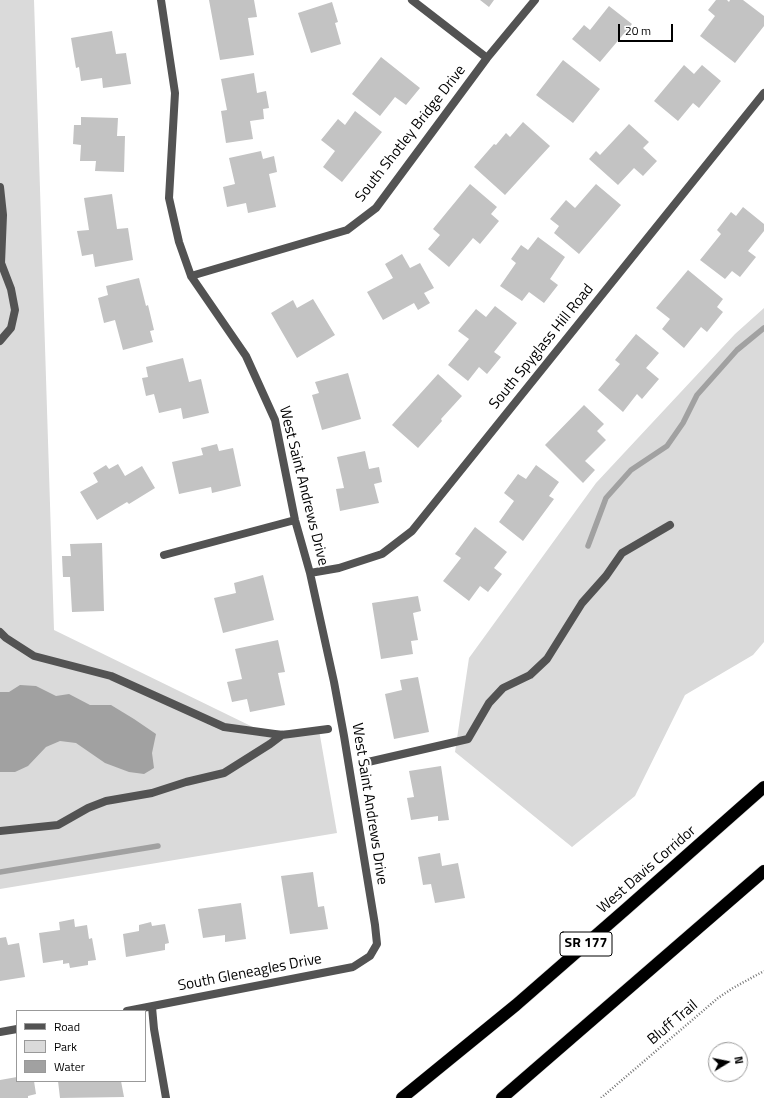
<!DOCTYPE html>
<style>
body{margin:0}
#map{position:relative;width:764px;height:1098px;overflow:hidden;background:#fff;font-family:"Titillium Web",sans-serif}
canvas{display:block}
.legend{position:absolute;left:16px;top:1010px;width:130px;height:72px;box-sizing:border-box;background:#fff;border:1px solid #999;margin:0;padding:5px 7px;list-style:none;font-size:12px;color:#000}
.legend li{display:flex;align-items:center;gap:8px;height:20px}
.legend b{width:20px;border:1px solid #999}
.north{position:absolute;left:708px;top:1042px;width:40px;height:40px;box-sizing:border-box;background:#fff;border:1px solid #999;border-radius:50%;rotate:80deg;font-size:11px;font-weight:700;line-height:16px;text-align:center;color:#000}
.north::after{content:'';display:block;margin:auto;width:14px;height:18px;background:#000;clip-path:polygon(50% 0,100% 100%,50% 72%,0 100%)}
.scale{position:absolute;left:618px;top:24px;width:55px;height:18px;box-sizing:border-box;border:2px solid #000;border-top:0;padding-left:5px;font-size:12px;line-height:14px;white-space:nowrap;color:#000;-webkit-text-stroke:3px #fff;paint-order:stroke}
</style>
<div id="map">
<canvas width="764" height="1098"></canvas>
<ul class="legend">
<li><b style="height:5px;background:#535353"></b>Road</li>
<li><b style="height:11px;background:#dadada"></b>Park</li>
<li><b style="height:11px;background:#a1a1a1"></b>Water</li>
</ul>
<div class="north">N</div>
<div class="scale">20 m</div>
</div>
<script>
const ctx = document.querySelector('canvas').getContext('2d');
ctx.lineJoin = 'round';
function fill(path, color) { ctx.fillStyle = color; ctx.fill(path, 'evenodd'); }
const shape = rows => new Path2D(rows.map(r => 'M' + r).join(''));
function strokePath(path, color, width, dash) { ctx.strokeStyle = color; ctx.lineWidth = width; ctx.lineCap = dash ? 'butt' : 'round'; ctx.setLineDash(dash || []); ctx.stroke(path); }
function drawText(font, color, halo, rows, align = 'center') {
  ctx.font = font + ' "Titillium Web",sans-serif'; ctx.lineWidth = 4; ctx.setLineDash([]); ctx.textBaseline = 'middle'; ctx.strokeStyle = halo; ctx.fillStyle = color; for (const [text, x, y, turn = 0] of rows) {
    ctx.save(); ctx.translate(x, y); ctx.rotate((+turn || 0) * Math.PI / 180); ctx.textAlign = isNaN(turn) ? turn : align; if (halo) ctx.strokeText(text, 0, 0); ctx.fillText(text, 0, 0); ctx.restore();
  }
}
fill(shape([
 [0,0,34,0,54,630,259,730,319,730,337,833,0,889],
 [764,308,764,642,753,655,685,695,635,796,572,847,455,752,469,658,596,483,735,334]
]), '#dadada');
fill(shape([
 [20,685,36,686,56,696,69,694,90,705,111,705,134,719,156,734,152,753,154,768,144,774,129,772,105,763,76,743,60,741,46,747,28,766,15,772,0,772,0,692,9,692]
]), '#a1a1a1');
strokePath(shape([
 [588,546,606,498,631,470,667,446,683,423,697,395,737,350,764,328],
 [0,872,158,846]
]), '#a1a1a1', 5.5);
fill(shape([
 [209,0,254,0,257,17,248,18,254,55,220,60],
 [480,0,494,0,489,7],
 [716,0,727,0,729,2,730,0,743,0,764,16,764,26,735,63,700,36,715,16,708,10],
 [332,2,338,22,335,23,341,44,311,53,298,13],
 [609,6,632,24,600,62,572,39,584,25,590,30],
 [112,31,116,54,126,53,131,84,103,88,102,78,81,81,79,67,76,68,71,38],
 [381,57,420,88,406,105,395,97,380,116,352,94],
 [563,60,600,89,573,123,536,95],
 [684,65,694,74,702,65,721,81,699,108,693,103,678,121,654,101],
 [254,73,257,93,266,91,269,108,263,109,264,119,250,121,253,139,226,143,221,111,227,110,221,79],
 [355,111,382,132,342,182,323,167,335,151,321,140,338,119,345,125],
 [81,117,118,118,117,136,125,136,124,172,95,171,96,161,80,161,81,145,73,144,74,125,81,125],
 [523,122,550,146,505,195,474,167,494,144,496,145,506,133,510,137],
 [629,124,649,142,643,148,657,161,643,176,634,168,618,185,589,159,596,151,600,155],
 [261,151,263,159,274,156,277,172,269,174,276,207,248,213,246,203,227,207,223,187,235,184,229,158],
 [470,184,497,207,491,214,499,221,480,244,473,238,449,267,428,249,440,235,433,229],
 [596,184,621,205,579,254,554,233,559,226,550,219,566,200,575,208],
 [112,194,117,229,128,228,133,260,95,267,93,254,82,256,77,231,89,230,84,198],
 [743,207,764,224,764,231,748,251,756,257,740,277,732,271,725,279,700,260,721,234,717,230,731,212,736,216],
 [538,237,565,257,550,279,558,285,544,303,529,292,522,301,500,286,516,263,511,259,521,245,528,250],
 [402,254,410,268,420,263,434,288,424,293,430,303,418,310,414,303,383,320,367,292,393,278,385,264],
 [688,270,723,299,717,307,723,312,707,332,701,327,684,348,662,329,670,319,656,308],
 [139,278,146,306,148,305,154,330,150,331,153,342,123,350,115,320,104,323,98,298,108,295,106,286],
 [313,299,335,335,297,358,271,313,293,300,297,308],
 [495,306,517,323,494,352,501,357,487,374,479,367,468,381,448,365,469,339,458,331,476,309,486,317],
 [636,334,659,353,646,368,659,379,642,399,637,394,623,412,598,390,620,364,615,360],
 [183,358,189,382,201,379,209,413,183,419,181,408,159,413,154,394,146,396,142,378,148,377,146,367],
 [348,373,361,419,322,430,312,395,319,393,315,382],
 [438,374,462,396,441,419,442,421,418,448,392,425],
 [584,405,604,424,597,431,606,440,585,461,595,470,583,483,545,445],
 [217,444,219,451,233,448,241,486,212,493,211,487,179,494,172,462,203,455,201,448],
 [365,451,369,469,379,467,382,482,374,484,379,503,340,511,336,489,344,488,337,457],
 [118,464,125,476,142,466,155,488,129,504,127,502,97,520,80,492,98,482,93,473,106,465,109,469],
 [536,465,559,482,549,496,554,499,523,541,499,522,514,501,504,493,518,474,526,479],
 [475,527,507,552,494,568,502,574,488,592,480,586,469,601,443,581,461,558,455,554],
 [102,543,104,611,72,612,70,577,63,577,62,556,71,556,70,544],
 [263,575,274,620,223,633,214,598,236,593,234,583],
 [418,596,421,611,413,613,418,640,411,641,413,654,381,659,372,603],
 [278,640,285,672,278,673,285,705,250,712,247,699,232,702,227,682,242,679,235,649],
 [418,677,429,732,394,739,385,694,402,690,400,680],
 [441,766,449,820,438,821,438,816,411,820,407,798,414,797,409,771],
 [440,853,442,866,458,863,465,898,435,903,431,884,423,885,418,857],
 [313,872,318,907,324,906,328,929,290,934,281,876],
 [241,903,246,939,225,942,225,935,203,938,198,909],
 [74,919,75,927,87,925,89,939,92,938,96,960,88,961,88,965,70,968,69,963,63,964,63,960,43,963,39,933,60,930,59,922],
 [151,922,152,926,165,924,169,943,165,944,165,950,126,957,123,934,139,931,139,925],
 [6,937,8,945,19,943,25,977,0,981,0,938],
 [17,1077,17,1081,34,1081,36,1094,28,1096,28,1098,0,1098,0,1080],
 [58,1081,121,1081,124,1097,60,1098]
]), '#c3c3c3');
const motorway = shape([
 [402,1098,516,1005,626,909,764,787],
 [502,1098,764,871]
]);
strokePath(motorway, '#dbdbdb', 13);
strokePath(shape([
 [601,1098,718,998,733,988,764,971]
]), '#757575', 2.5, [1, 2]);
strokePath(shape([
 [0,187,3,215,1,263,11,289,15,310,11,328,0,341],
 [0,632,6,638,34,656,111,676,224,727,282,735,328,729],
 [368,762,468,739,489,703,503,688,530,675,547,659,582,603,606,576,622,553,670,525],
 [0,831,58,825,88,808,106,801,152,793,186,782,224,773,270,744,282,735]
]), '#535353', 8);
strokePath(shape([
 [412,0,487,58],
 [191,276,347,230,376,208,487,58,535,0],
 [164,555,295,520],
 [310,573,339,568,382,554,412,531,764,93],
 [152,1007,154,1029,166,1098],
 [127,1011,353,967,370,956,377,944,375,925,344,736,334,682,310,573,295,520,275,420,246,356,191,276,179,242,169,198,175,93,161,0],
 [0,1032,17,1029]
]), '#535353', 8);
strokePath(motorway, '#000', 12);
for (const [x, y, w] of [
 [586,944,52]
]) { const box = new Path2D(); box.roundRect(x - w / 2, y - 12, w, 24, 3); ctx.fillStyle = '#fff'; ctx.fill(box); strokePath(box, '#000', 1); }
drawText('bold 14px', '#000', null, [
 ["SR 177",586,944]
]);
drawText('15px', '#000', '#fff', [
 ["South Shotley Bridge Drive",411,134,-52],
 ["South Spyglass Hill Road",542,347,-51],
 ["West Saint Andrews Drive",303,486,76],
 ["West Saint Andrews Drive",369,804,81],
 ["West Davis Corridor",647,870,-41],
 ["South Gleneagles Drive",250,973,-11],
 ["Bluff Trail",673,1023,-40]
]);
</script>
